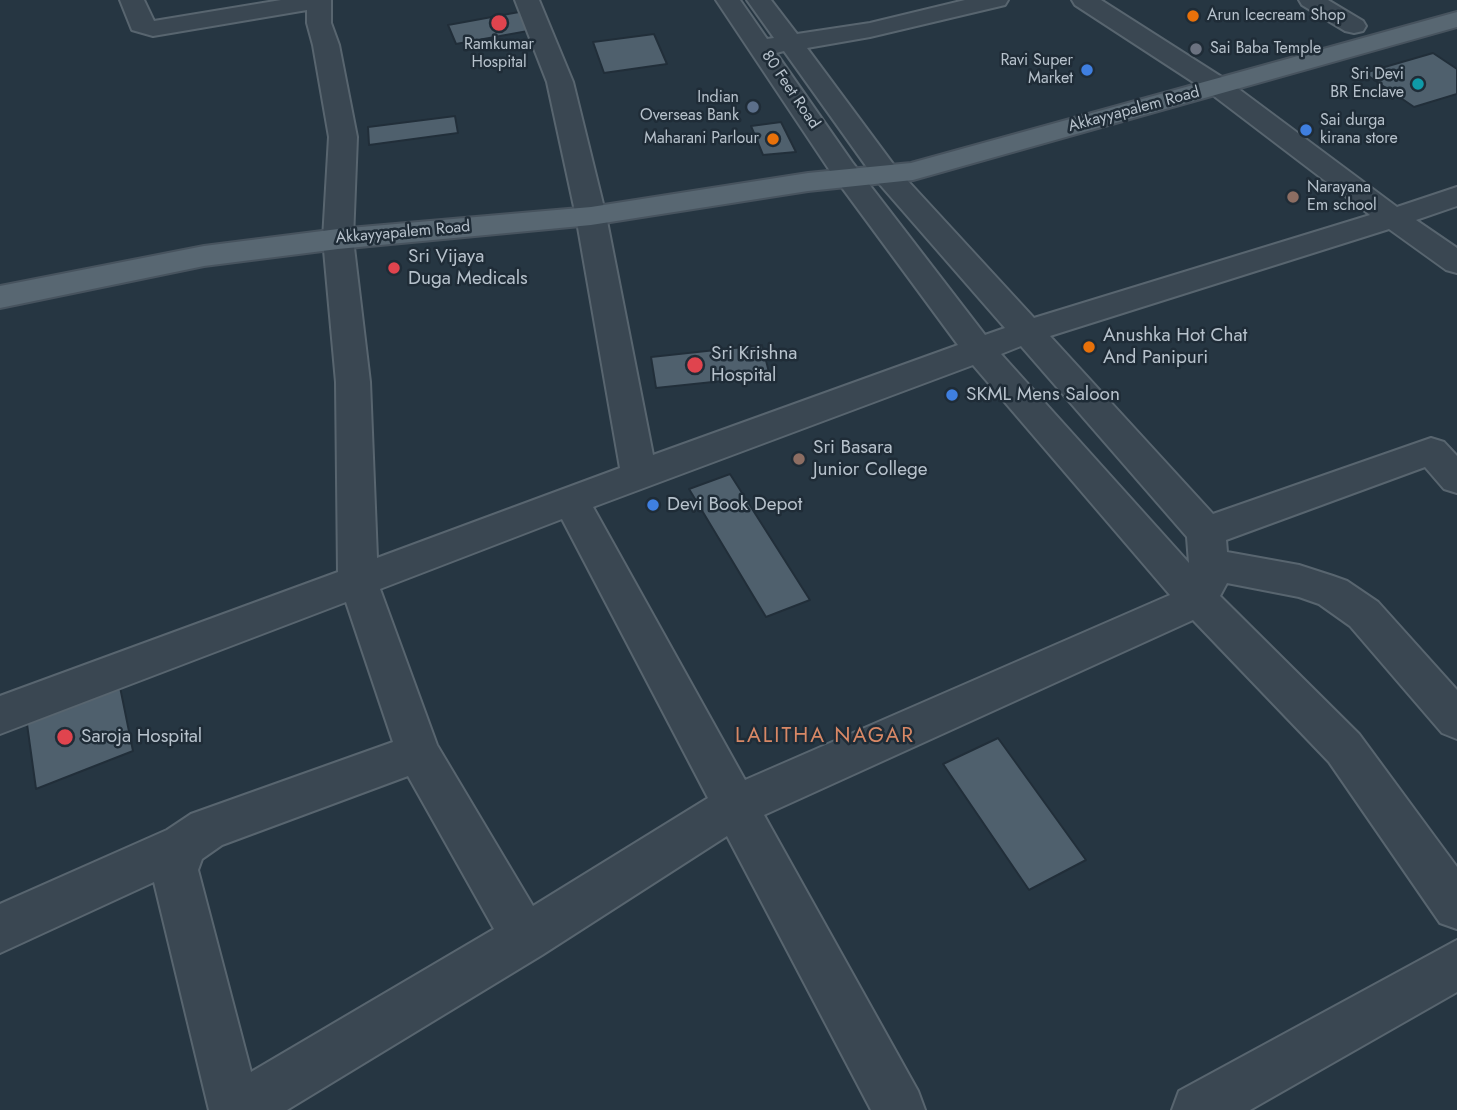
<!DOCTYPE html>
<style>
body{margin:0}
canvas{display:block;background:#263642}
</style>
<canvas width="1457" height="1110"></canvas>
<script>
const ctx = document.querySelector('canvas').getContext('2d');
ctx.lineJoin = 'round';
function fill(path, color) { ctx.fillStyle = color; ctx.fill(path, 'evenodd'); }
const shape = rows => new Path2D(rows.map(r => 'M' + r).join(''));
function strokePath(path, color, width, dash) { ctx.strokeStyle = color; ctx.lineWidth = width; ctx.lineCap = dash ? 'butt' : 'round'; ctx.setLineDash(dash || []); ctx.stroke(path); }
function drawText(font, color, halo, rows, align = 'center') {
  ctx.font = font + ' Jost,sans-serif'; ctx.lineWidth = 5; ctx.setLineDash([]); ctx.textBaseline = 'middle'; ctx.strokeStyle = halo; ctx.fillStyle = color; for (const [text, x, y, turn = 0] of rows) {
    ctx.save(); ctx.translate(x, y); ctx.rotate((+turn || 0) * Math.PI / 180); ctx.textAlign = isNaN(turn) ? turn : align; if (halo) ctx.strokeText(text, 0, 0); ctx.fillText(text, 0, 0); ctx.restore();
  }
}
const building = shape([
 [519,12,528,31,456,44,448,25,519,12],
 [654,34,667,64,604,73,593,42,654,34],
 [1433,53,1457,69,1457,94,1414,107,1364,73,1433,53],
 [455,116,458,133,369,145,368,127,455,116],
 [781,122,796,152,763,155,751,126,781,122],
 [762,345,770,376,656,388,651,357,762,345],
 [730,474,810,600,766,617,689,489,730,474],
 [119,682,133,751,36,789,26,717,119,682],
 [998,738,1086,860,1029,890,943,764,998,738]
]);
fill(building, '#4f606d');
strokePath(building, '#212e39', 2);
const minor = shape([
 [120,0,144,0,154,21,281,0,331,0,331,23,339,45,357,137,353,239,370,382,377,558,620,468,576,216,547,82,515,0,539,0,573,82,606,216,653,455,958,345,832,174,716,0,740,0,767,39,774,38,747,0,771,0,797,34,870,23,965,0,1008,0,1005,5,870,37,807,48,896,168,1034,318,1370,215,1210,93,1075,5,1072,0,1101,0,1228,81,1397,207,1457,187,1457,206,1416,220,1457,248,1457,273,1446,270,1389,229,1050,336,1213,514,1431,438,1444,442,1457,456,1457,493,1444,489,1425,467,1226,540,1227,552,1299,565,1333,576,1347,581,1378,602,1457,690,1457,739,1442,733,1350,626,1319,604,1299,597,1227,583,1220,596,1359,734,1457,867,1457,929,1440,923,1329,762,1193,620,764,815,918,1091,925,1110,871,1110,727,836,542,955,287,1110,209,1110,154,882,0,953,0,904,167,830,191,814,393,742,346,602,0,734,0,696,338,572,336,382,323,239,329,137,313,45,307,23,307,10,153,36,132,30,120,0],
 [784,51,876,180,1005,328,985,335,852,162,776,53,784,51],
 [1021,346,1187,537,1189,563,1001,354,1021,346],
 [973,365,1170,595,745,780,593,507,973,365],
 [562,519,708,798,533,906,437,745,380,589,562,519],
 [408,776,494,929,251,1072,198,870,202,859,222,845,408,776],
 [1299,0,1328,0,1363,21,1366,26,1363,31,1354,33,1345,31,1302,5,1299,0],
 [1457,940,1457,992,1250,1110,1172,1110,1179,1091,1457,940]
]);
const major = shape([
 [1457,12,1457,27,913,180,808,191,591,225,338,249,204,266,0,308,0,286,204,246,338,229,591,207,808,173,911,163,1457,12]
]);
strokePath(minor, '#58656f', 4);
strokePath(major, '#47535e', 4);
fill(minor, '#3a4752');
fill(major, '#586772');
for (const [x, y, r, color] of [
 [1193,16,7,"#e8710a"],
 [499,23,9,"#e0444e"],
 [1196,49,7,"#6b7280"],
 [1087,70,7,"#3f7fe0"],
 [1418,84,7,"#0f9aa8"],
 [753,107,7,"#5c6f8a"],
 [1306,130,7,"#3f7fe0"],
 [773,139,7,"#e8710a"],
 [1293,197,7,"#8d6e63"],
 [394,268,7,"#e0444e"],
 [1089,347,7,"#e8710a"],
 [695,365,9,"#e0444e"],
 [952,395,7,"#3f7fe0"],
 [799,459,7,"#8d6e63"],
 [653,505,7,"#3f7fe0"],
 [65,737,9,"#e0444e"]
]) { const dot = new Path2D(); dot.arc(x, y, r, 0, 2 * Math.PI); ctx.fillStyle = color; ctx.fill(dot); strokePath(dot, '#1f2c37', 2.5); }
drawText('16px', '#b7c2cc', '#1f2c37', [
 ["Arun Icecream Shop",1207,16],
 ["Ramkumar",499,45,"center"],
 ["Hospital",499,63,"center"],
 ["Sai Baba Temple",1210,49],
 ["Ravi Super",1073,61,"right"],
 ["Market",1073,79,"right"],
 ["Sri Devi",1404,75,"right"],
 ["BR Enclave",1404,93,"right"],
 ["Indian",739,98,"right"],
 ["Overseas Bank",739,116,"right"],
 ["Sai durga",1320,121],
 ["kirana store",1320,139],
 ["Maharani Parlour",759,139,"right"],
 ["Narayana",1307,188],
 ["Em school",1307,206]
], 'left');
drawText('16px', '#b7c2cc', '#1f2c37', [
 ["80 Feet Road",790,90,56],
 ["Akkayyapalem Road",1134,110,-15],
 ["Akkayyapalem Road",403,233,-5]
]);
drawText('19px', '#b7c2cc', '#1f2c37', [
 ["Sri Vijaya",408,257],
 ["Duga Medicals",408,279],
 ["Anushka Hot Chat",1103,336],
 ["And Panipuri",1103,358],
 ["Sri Krishna",711,354],
 ["Hospital",711,376],
 ["SKML Mens Saloon",966,395],
 ["Sri Basara",813,448],
 ["Junior College",813,470],
 ["Devi Book Depot",667,505],
 ["Saroja Hospital",81,737]
], 'left');
ctx.letterSpacing = '2px';
drawText('21px', '#d88866', '#1f2c37', [
 ["LALITHA NAGAR",825,737]
]);
ctx.letterSpacing = '0px';
</script>
